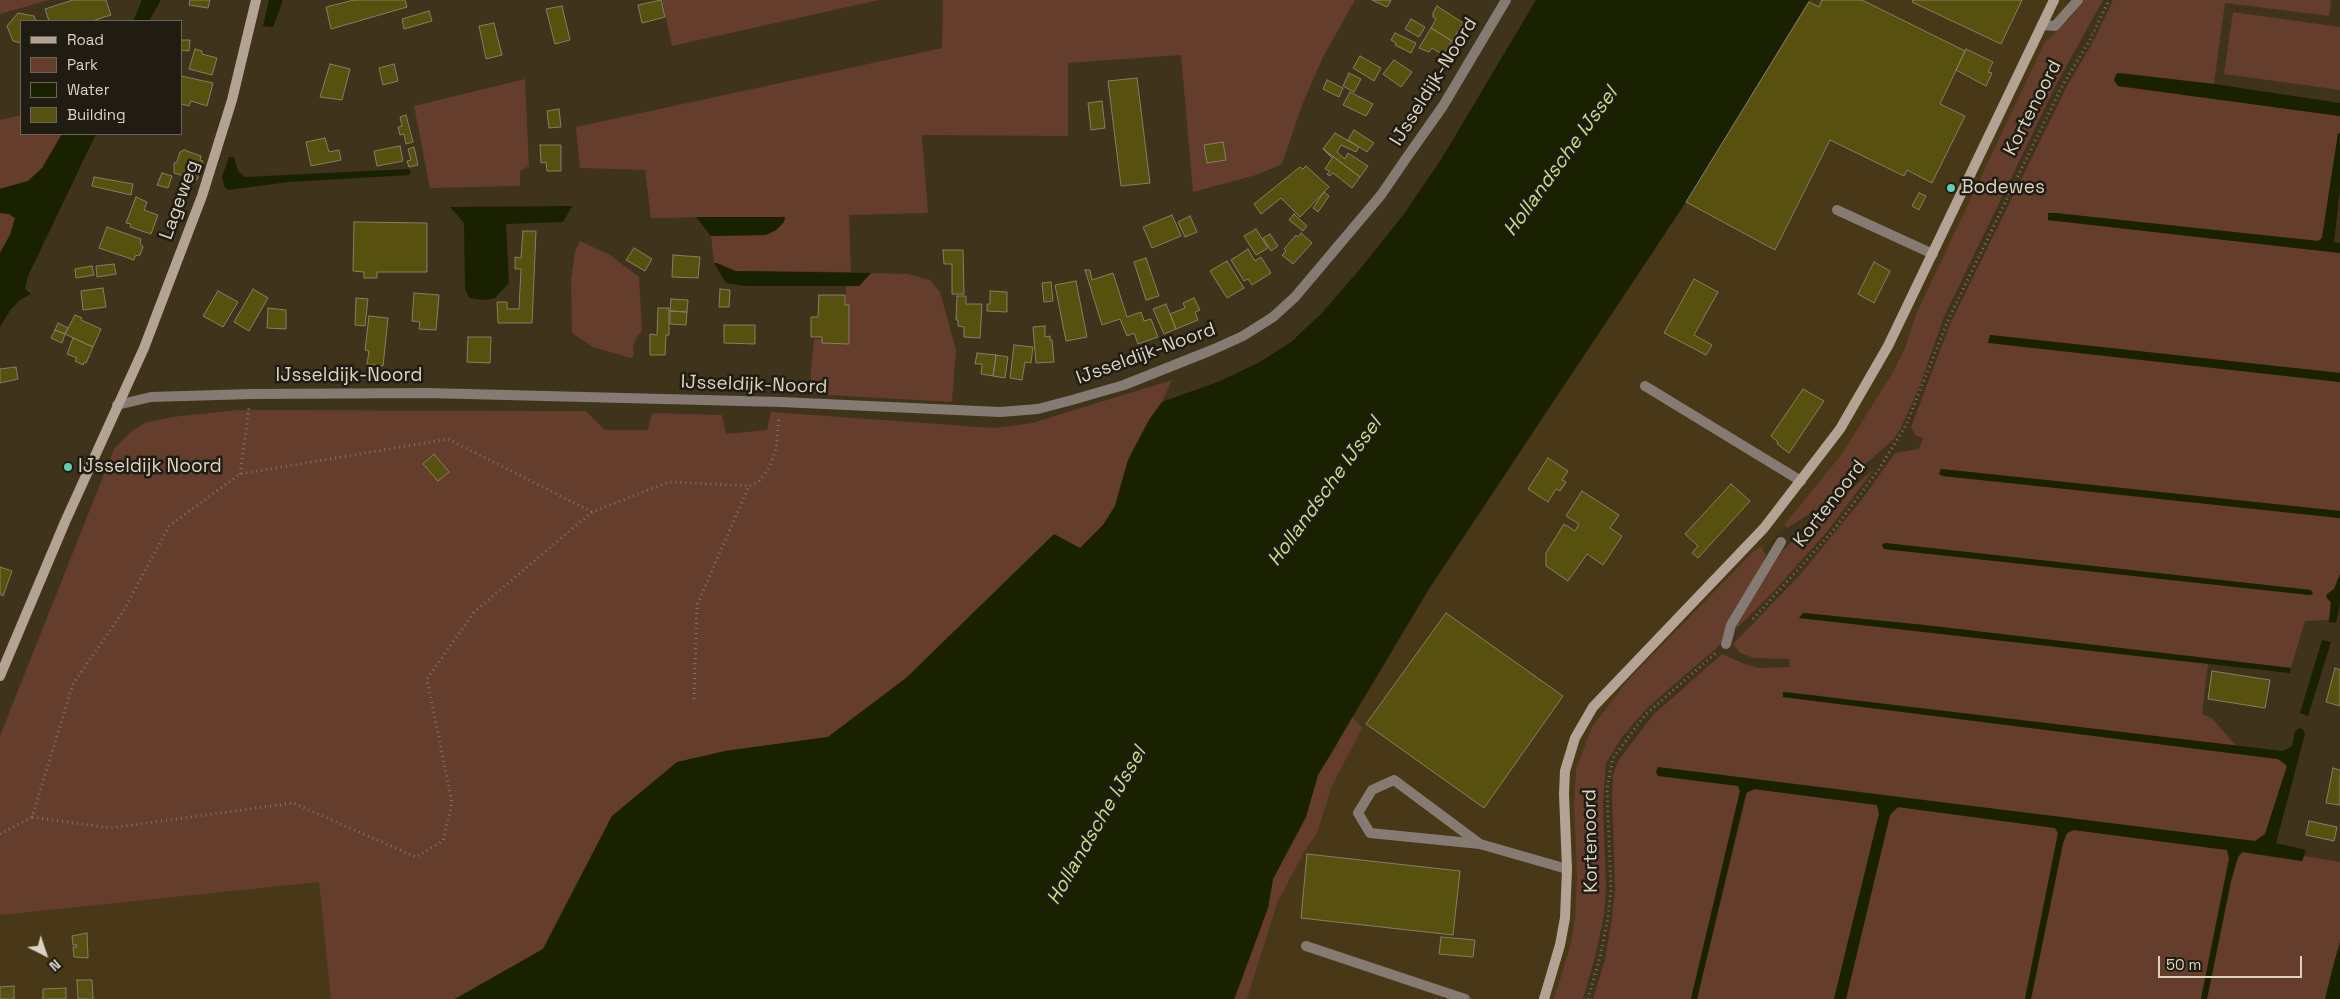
<!DOCTYPE html>
<style>
body{margin:0}
#map{position:relative;width:2340px;height:999px;overflow:hidden;background:#3f331b;font-family:"Space Grotesk",sans-serif}
canvas{display:block}
.legend{position:absolute;left:20px;top:20px;width:162px;height:115px;box-sizing:border-box;background:#211c11;border:1px solid #6b6659;margin:0;padding:6px 9px;list-style:none;font-size:15px;color:#dbd4c5}
.legend li{display:flex;align-items:center;gap:10px;height:25px}
.legend b{width:25px;border:1px solid #6b6659}
.north{position:absolute;left:20px;top:929px;width:50px;height:50px;-webkit-text-stroke:4px #211c11;paint-order:stroke;rotate:139deg;font-size:14px;font-weight:700;line-height:20px;text-align:center;color:#dbd4c5}
.north::after{content:'';display:block;margin:auto;width:18px;height:22px;background:#dbd4c5;clip-path:polygon(50% 0,100% 100%,50% 72%,0 100%)}
.scale{position:absolute;left:2158px;top:956px;width:144px;height:22px;box-sizing:border-box;border:2px solid #dbd4c5;border-top:0;padding-left:6px;font-size:15px;line-height:18px;white-space:nowrap;color:#dbd4c5;-webkit-text-stroke:4px #211c11;paint-order:stroke}
</style>
<div id="map">
<canvas width="2340" height="999"></canvas>
<ul class="legend">
<li><b style="height:6px;background:#b4a394"></b>Road</li>
<li><b style="height:14px;background:#653d2c"></b>Park</li>
<li><b style="height:14px;background:#192100"></b>Water</li>
<li><b style="height:14px;background:#58500f"></b>Building</li>
</ul>
<div class="north">N</div>
<div class="scale">50 m</div>
</div>
<script>
const ctx = document.querySelector('canvas').getContext('2d');
ctx.lineJoin = 'round';
function fill(path, color) { ctx.fillStyle = color; ctx.fill(path, 'evenodd'); }
const shape = rows => new Path2D(rows.map(r => 'M' + r).join(''));
function strokePath(path, color, width, dash) { ctx.strokeStyle = color; ctx.lineWidth = width; ctx.lineCap = dash ? 'butt' : 'round'; ctx.setLineDash(dash || []); ctx.stroke(path); }
function drawText(font, color, halo, rows, align = 'center') {
  ctx.font = font + ' "Space Grotesk",sans-serif'; ctx.lineWidth = 5; ctx.setLineDash([]); ctx.textBaseline = 'middle'; ctx.strokeStyle = halo; ctx.fillStyle = color; for (const [text, x, y, turn = 0] of rows) {
    ctx.save(); ctx.translate(x, y); ctx.rotate((+turn || 0) * Math.PI / 180); ctx.textAlign = isNaN(turn) ? turn : align; if (halo) ctx.strokeText(text, 0, 0); ctx.fillText(text, 0, 0); ctx.restore();
  }
}
fill(shape([
 [1802,0,2068,0,1864,430,1790,521,1596,729,1579,954,1563,999,1217,999,1284,809],
 [322,869,336,999,0,999,0,903]
]), '#483818');
fill(shape([
 [0,0,49,0,0,14],
 [662,0,879,0,672,46],
 [943,0,1355,0,1323,57,1302,105,1282,164,1256,175,1193,192,1181,55,1068,63,1068,136,922,135,928,213,849,215,851,272,735,271,717,263,714,263,711,236,766,235,776,230,784,222,735,217,651,218,645,170,580,168,576,127,942,48],
 [2083,0,2103,0,2056,85,1944,317,1919,388,1901,428,1893,440,1841,485,1816,510,1787,528,1784,525,1842,454,1890,377,1905,347,1917,312,2045,42,2070,18],
 [2113,0,2331,0,2329,16,2225,3,2214,84,2120,73,2114,80,2118,86,2340,116,2340,134,2338,134,2322,239,2318,241,2055,213,2048,220,2340,253,2340,373,1991,335,1988,342,2340,382,2340,511,1941,469,1939,473,1943,476,2340,518,2340,574,2334,589,2326,597,2331,602,2329,620,2305,621,2291,668,1924,625,1803,613,1800,618,2208,664,2202,714,2212,718,2236,746,1788,692,1783,692,1783,697,2278,759,2287,766,2265,835,2255,841,1738,786,1740,791,1691,999,1593,999,1605,959,1612,918,1615,888,1612,798,1613,775,1618,761,1653,715,1722,654,1745,664,1759,668,1790,667,1789,659,1754,658,1740,653,1733,644,1799,576,1863,498,1895,453,1919,449,1923,438,1915,435,1911,427,1950,324,2067,86,2094,40],
 [1885,543,2311,590,2313,594,2310,595,1884,549,1882,545],
 [2233,12,2340,27,2340,90,2224,74],
 [525,79,529,166,520,171,520,186,430,188,414,106],
 [21,115,21,134,62,134,42,168,28,181,0,189,0,120],
 [0,213,9,214,15,218,10,235,0,253],
 [580,241,610,255,639,277,642,331,636,338,633,347,634,356,630,358,593,347,572,333,571,281,575,251],
 [871,273,908,274,930,280,940,292,956,350,952,402,809,394,814,339,845,339,846,286,859,286],
 [1172,380,1162,402,1149,420,1128,460,1115,506,1103,525,1080,548,828,737,725,751,612,816,543,949,455,999,331,999,319,882,0,915,0,736,114,449,132,431,147,422,180,416,239,410,586,411,605,430,648,430,652,413,722,415,726,434,767,430,771,412,994,428,1032,423],
 [1875,468,1826,533,1774,591,1736,629,1738,621,1782,551],
 [1761,547,1766,555,1760,570,1727,622,1720,645,1648,707,1622,737,1606,763,1603,804,1606,887,1604,916,1595,957,1583,999,1554,999,1570,947,1575,918,1577,876,1574,804,1576,769,1592,727,1629,679,1756,549],
 [1352,716,1362,728,1331,788,1317,833,1304,852,1277,903,1247,999,1235,999,1268,908,1273,879,1306,817,1318,775,1333,752],
 [1754,789,1877,805,1879,814,1834,999,1697,999,1747,793],
 [1898,807,2055,828,2058,833,2025,999,1846,999,1890,815],
 [2074,830,2227,850,2229,859,2201,999,2031,999,2063,843,2067,833],
 [2242,852,2302,861,2304,856,2340,862,2340,942,2325,999,2207,999,2231,881,2238,857]
]), '#653d2c');
fill(shape([
 [142,0,161,0,149,21,133,21],
 [269,0,283,0,273,27,263,26],
 [1536,0,1809,0,1686,202,1429,589,1318,775,1306,817,1273,879,1268,908,1234,999,455,999,543,949,612,816,677,762,725,751,828,737,906,678,1054,534,1080,548,1103,525,1115,506,1128,460,1149,420,1162,402,1220,381,1258,363,1291,342,1321,314,1360,269,1404,214,1442,158],
 [2117,73,2214,84,2340,103,2340,116,2118,86,2114,80],
 [2338,133,2340,134,2340,189,2334,242,2340,243,2340,253,2048,220,2048,213,2055,213,2318,241,2322,238],
 [62,134,96,134,28,276,25,289,31,294,20,300,11,309,0,327,0,253,10,235,15,218,9,214,0,213,0,189,28,181,42,168],
 [229,157,234,157,238,171,245,177,409,169,411,171,409,175,289,182,228,190,225,188,222,177],
 [572,206,563,222,506,224,509,283,495,298,485,300,469,298,465,289,464,223,450,207],
 [696,217,785,217,784,222,776,230,766,235,711,236],
 [714,263,717,263,735,271,871,273,859,286,746,286,726,283],
 [1990,335,2340,373,2340,382,1988,343],
 [1941,469,2340,511,2340,518,1943,476,1939,474],
 [1885,543,2311,590,2313,594,2310,595,1884,549,1882,545],
 [2340,574,2340,604,2336,623,2329,622,2331,602,2326,597,2327,594,2334,589],
 [1803,613,1924,625,2291,668,2290,673,1799,618],
 [2322,640,2331,642,2308,716,2300,713],
 [1783,692,2283,751,2292,746,2295,731,2299,728,2303,729,2305,734,2276,843,2306,850,2302,861,2242,852,2238,857,2231,881,2207,999,2201,999,2229,859,2227,850,2074,830,2067,833,2063,843,2031,999,2025,999,2058,833,2055,828,1898,807,1890,815,1846,999,1834,999,1879,814,1877,805,1754,789,1746,793,1697,999,1691,999,1740,791,1738,786,1658,776,1656,772,1658,767,2255,841,2265,834,2287,766,2278,759,1783,697],
 [2340,942,2340,999,2325,999,2335,959]
]), '#192100');
const building = shape([
 [73,0,106,0,111,15,92,21,49,21,45,9,73,0],
 [190,0,210,0,208,8,189,5,190,0],
 [354,0,405,0,407,7,331,29,326,7,354,0],
 [661,0,665,17,642,23,638,5,661,0],
 [1372,0,1390,0,1391,1,1387,7,1372,0],
 [1822,0,1862,0,1965,51,1940,104,1965,116,1932,183,1907,170,1904,176,1830,140,1775,250,1686,202,1809,2,1819,7,1822,0],
 [1913,0,2022,0,2001,44,1912,2,1913,0],
 [562,6,570,40,555,44,546,9,562,6],
 [1437,6,1463,23,1452,41,1431,28,1436,19,1433,17,1433,13,1437,6],
 [429,11,432,21,404,29,402,19,429,11],
 [18,13,34,16,36,21,21,21,21,43,13,41,7,26,18,13],
 [1411,19,1425,27,1419,37,1405,29,1411,19],
 [494,23,502,55,486,59,479,26,494,23],
 [1431,28,1452,41,1443,55,1432,48,1429,52,1419,48,1431,28],
 [1395,33,1416,43,1411,53,1395,45,1396,43,1391,40,1395,33],
 [181,40,190,40,189,51,181,50,181,40],
 [195,49,202,51,202,54,217,58,212,75,189,69,195,49],
 [1966,49,1993,62,1988,72,1992,73,1986,86,1956,70,1966,49],
 [1360,56,1381,68,1374,81,1353,68,1360,56],
 [1394,60,1412,72,1401,87,1383,74,1394,60],
 [330,64,350,69,342,100,320,97,330,64],
 [394,64,398,81,383,85,379,68,394,64],
 [1349,73,1361,79,1354,92,1343,86,1349,73],
 [181,76,213,83,207,106,191,101,189,106,181,104,181,76],
 [1137,78,1150,183,1121,186,1108,81,1137,78],
 [1327,80,1343,88,1339,97,1323,89,1327,80],
 [1350,92,1373,104,1366,116,1343,105,1350,92],
 [1102,101,1105,128,1091,130,1088,103,1102,101],
 [559,109,561,127,549,128,547,111,559,109],
 [406,115,413,142,406,144,404,134,400,135,398,127,402,126,400,117,406,115],
 [1354,130,1374,143,1367,152,1348,140,1354,130],
 [1335,133,1359,147,1356,152,1341,145,1337,152,1345,159,1348,153,1368,166,1360,177,1323,149,1335,133],
 [325,138,329,152,339,150,341,160,311,166,306,142,325,138],
 [1223,142,1226,160,1207,163,1204,145,1223,142],
 [540,145,561,145,561,171,547,171,546,162,541,163,540,145],
 [400,146,403,161,377,166,374,151,400,146],
 [414,147,418,165,409,167,407,161,411,160,408,149,414,147],
 [1323,149,1360,177,1352,188,1333,173,1330,176,1327,174,1330,171,1325,169,1332,158,1323,149],
 [184,150,201,156,200,160,203,161,197,180,174,173,174,163,177,162,180,152,184,150],
 [1306,166,1329,187,1300,217,1281,198,1261,214,1254,204,1300,167,1303,169,1306,166],
 [162,173,172,176,168,188,157,185,162,173],
 [94,177,133,184,131,195,92,186,94,177],
 [1324,192,1329,196,1318,212,1313,208,1324,192],
 [1919,193,1926,196,1919,210,1912,206,1919,193],
 [136,197,147,202,144,210,158,215,151,234,130,227,131,224,126,223,136,197],
 [1294,214,1307,226,1303,231,1289,220,1294,214],
 [1172,215,1181,236,1152,248,1143,227,1172,215],
 [1190,216,1197,232,1185,237,1178,222,1190,216],
 [354,222,427,223,427,272,377,272,377,278,364,278,364,272,353,271,354,222],
 [107,227,141,239,140,243,143,247,140,255,135,256,134,260,99,248,107,227],
 [1256,229,1268,248,1256,255,1244,236,1256,229],
 [523,231,536,231,532,323,498,323,497,302,507,302,507,309,519,309,521,269,515,269,515,257,521,258,523,231],
 [1301,233,1312,243,1293,264,1282,255,1286,251,1284,249,1296,235,1298,237,1301,233],
 [1270,234,1278,246,1271,251,1263,238,1270,234],
 [634,248,652,259,645,271,626,260,634,248],
 [1248,249,1255,261,1261,257,1271,273,1252,285,1248,279,1244,281,1231,260,1248,249],
 [943,250,963,250,964,294,952,294,952,264,944,264,943,250],
 [673,255,700,257,698,278,672,277,673,255],
 [1146,258,1159,296,1146,300,1134,262,1146,258],
 [1227,261,1244,288,1227,298,1210,271,1227,261],
 [1874,262,1890,271,1874,303,1858,294,1874,262],
 [114,264,116,274,97,277,96,266,114,264],
 [92,266,94,275,76,278,75,269,92,266],
 [1085,270,1090,270,1092,280,1113,273,1127,317,1141,312,1144,321,1151,319,1158,337,1138,344,1134,333,1127,336,1120,319,1102,325,1085,270],
 [1694,279,1718,292,1694,335,1712,345,1706,355,1664,333,1694,279],
 [1076,281,1087,337,1066,341,1055,285,1076,281],
 [1051,282,1053,301,1044,302,1042,283,1051,282],
 [103,288,106,307,83,310,81,291,103,288],
 [253,289,268,298,249,331,234,322,253,289],
 [720,289,730,290,729,307,719,307,720,289],
 [218,291,238,302,223,327,203,316,218,291],
 [990,291,1007,292,1007,312,987,311,987,304,990,304,990,291],
 [414,293,439,295,436,330,419,329,420,322,412,321,414,293],
 [819,295,845,295,845,305,849,305,849,344,822,343,822,337,811,337,811,317,818,317,819,295],
 [957,296,966,296,966,304,982,304,980,338,964,337,964,327,958,326,958,320,956,320,957,296],
 [356,298,368,299,365,326,355,325,356,298],
 [1194,298,1200,310,1195,312,1198,320,1176,329,1170,314,1185,308,1183,303,1194,298],
 [671,299,688,300,687,312,670,311,671,299],
 [1166,304,1176,329,1164,334,1153,309,1166,304],
 [268,308,286,310,286,329,267,328,268,308],
 [658,308,669,308,669,335,666,335,665,355,650,355,650,334,657,335,658,308],
 [670,311,687,312,686,325,670,324,670,311],
 [75,315,82,318,81,320,101,329,93,347,65,334,75,315],
 [369,316,388,318,383,366,367,364,369,351,365,350,369,316],
 [58,323,68,328,65,334,55,330,58,323],
 [724,325,755,325,755,344,724,343,724,325],
 [1045,326,1045,337,1050,336,1050,340,1052,340,1054,362,1036,363,1033,327,1045,326],
 [55,330,65,334,62,343,51,338,55,330],
 [468,337,491,337,490,363,467,362,468,337],
 [73,338,93,347,86,363,84,362,83,365,75,361,77,358,67,354,73,338],
 [1014,345,1033,347,1031,363,1025,362,1022,380,1010,378,1014,345],
 [977,353,996,355,993,376,981,374,982,364,975,364,977,353],
 [996,355,1008,357,1005,378,993,376,996,355],
 [16,367,18,379,0,383,0,369,16,367],
 [1803,389,1824,401,1789,453,1777,444,1778,442,1771,436,1803,389],
 [434,454,449,472,438,481,423,464,434,454],
 [1548,458,1568,471,1562,480,1566,482,1560,491,1556,489,1548,502,1528,489,1548,458],
 [1731,484,1750,501,1698,558,1692,553,1698,546,1685,534,1731,484],
 [1582,491,1619,515,1610,528,1622,536,1603,565,1587,554,1568,581,1546,566,1546,553,1564,524,1575,531,1579,524,1566,516,1582,491],
 [0,567,12,571,3,596,0,594,0,567],
 [1446,613,1563,696,1484,808,1366,724,1446,613],
 [2335,668,2340,670,2340,706,2326,702,2335,668],
 [2212,671,2270,680,2265,708,2208,699,2212,671],
 [2333,768,2340,770,2340,805,2326,803,2333,768],
 [2309,821,2337,827,2334,841,2306,835,2309,821],
 [1307,854,1460,871,1453,935,1301,918,1307,854],
 [87,933,88,958,74,957,73,947,77,947,77,945,73,945,72,936,87,933],
 [1441,937,1475,940,1473,957,1439,954,1441,937],
 [77,980,92,980,93,999,78,999,77,980],
 [14,986,14,999,0,999,0,987,14,986],
 [66,988,66,999,43,999,43,989,66,988]
]);
fill(building, '#58500f');
strokePath(building, '#848064', 1);
strokePath(shape([
 [240,474,249,408],
 [592,512,448,439,240,474,169,526,124,610,73,684,32,817,110,828,293,803,416,857,443,841,452,802,427,679,474,612,592,512,669,482,749,486],
 [1753,619,1832,532,1879,469,1906,425,1949,318,2062,86,2090,40,2109,0],
 [694,699,697,605,749,486,759,481,769,468,776,449,779,416],
 [0,834,32,817],
 [1588,999,1600,957,1608,918,1611,889,1607,788,1613,758,1645,715,1717,652]
]), '#7f7561', 3, [1, 4]);
strokePath(shape([
 [1837,210,1933,254],
 [1645,386,1801,481],
 [1726,644,1731,625,1781,542],
 [1480,844,1394,780,1372,790,1358,813,1370,833,1480,844,1567,869],
 [1306,946,1465,999]
]), '#867b72', 10);
strokePath(shape([
 [2042,25,2055,26,2078,0],
 [117,405,151,397,251,394,428,393,781,402,1000,412,1038,409,1072,400,1124,385,1212,350,1243,336,1273,317,1295,297,1381,195,1407,157,1443,106,1506,0]
]), '#867b72', 10);
strokePath(shape([
 [0,676,65,522,144,348,202,196,232,100,256,0],
 [1544,999,1560,945,1565,918,1567,869,1564,794,1565,771,1575,738,1593,707,1764,528,1840,429,1888,346,2054,0]
]), '#b4a394', 10);
for (const [x, y, r, color] of [
 [1951,188,5,"#5dceb8"],
 [68,467,5,"#5dceb8"]
]) { const dot = new Path2D(); dot.arc(x, y, r, 0, 2 * Math.PI); ctx.fillStyle = color; ctx.fill(dot); strokePath(dot, '#211c11', 2); }
drawText('19px', '#dbd4c5', '#211c11', [
 ["IJsseldijk-Noord",1434,82,-58],
 ["Kortenoord",2033,108,-63],
 ["Lageweg",180,200,-70],
 ["IJsseldijk-Noord",1146,354,-20],
 ["IJsseldijk-Noord",349,376],
 ["IJsseldijk-Noord",754,385,2],
 ["Kortenoord",1830,504,-52],
 ["Kortenoord",1591,841,-91]
]);
drawText('19px', '#dbd4c5', '#211c11', [
 ["Bodewes",1961,188],
 ["IJsseldijk Noord",78,467]
], 'left');
drawText('italic 20px', '#c6e07a', '#211c11', [
 ["Hollandsche IJssel",1561,162,-54],
 ["Hollandsche IJssel",1325,492,-54],
 ["Hollandsche IJssel",1097,826,-60]
]);
</script>
